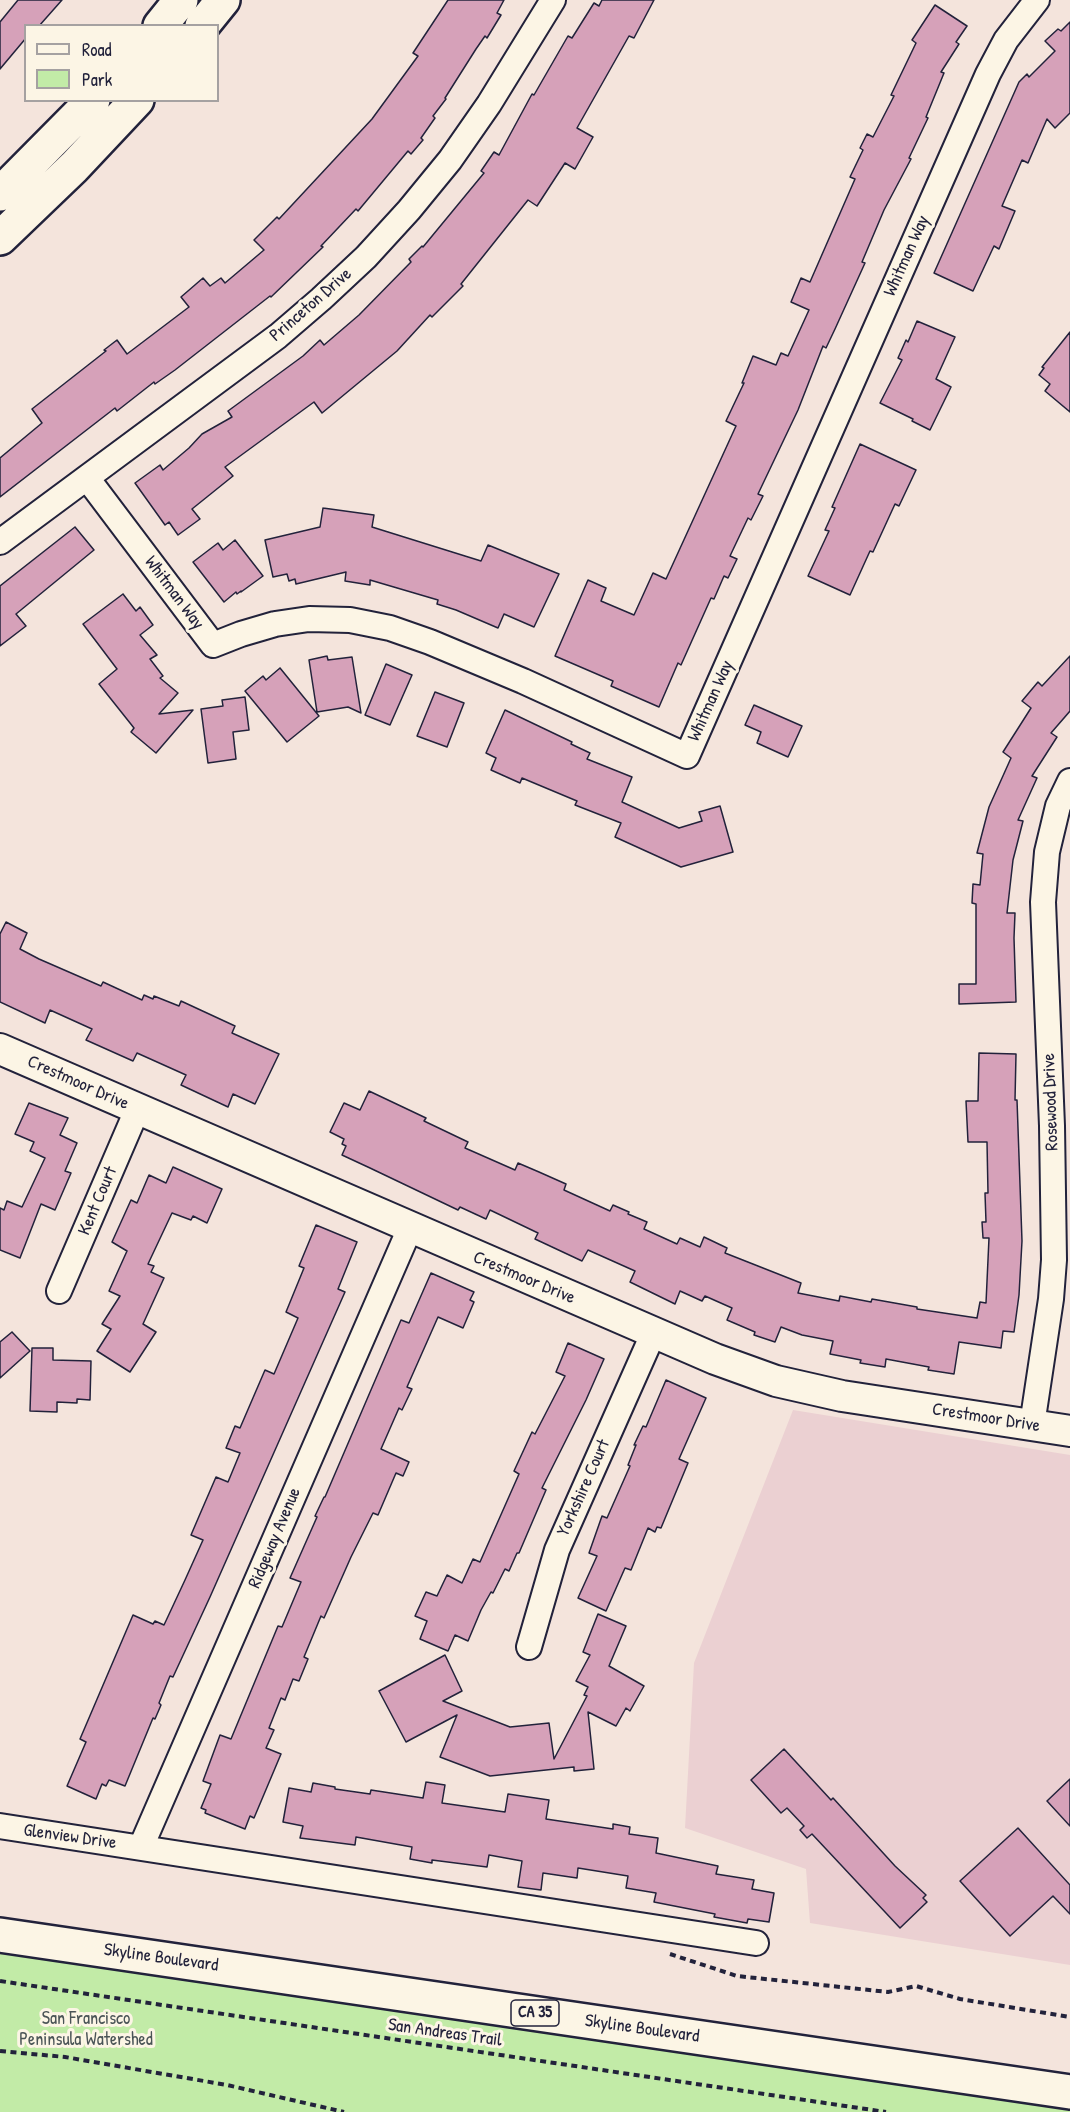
<!DOCTYPE html>
<style>
body{margin:0}
#map{position:relative;width:1070px;height:2112px;overflow:hidden;background:#f4e4dc;font-family:"Patrick Hand",sans-serif}
canvas{display:block}
.legend{position:absolute;left:24px;top:24px;width:195px;height:78px;box-sizing:border-box;background:#fcf5e5;border:2px solid #a5a1a1;margin:0;padding:8px 10px;list-style:none;font-size:18px;color:#22223b}
.legend li{display:flex;align-items:center;gap:12px;height:30px}
.legend b{width:30px;border:2px solid #a5a1a1}
</style>
<div id="map">
<canvas width="1070" height="2112"></canvas>
<ul class="legend">
<li><b style="height:8px;background:#fcf5e5"></b>Road</li>
<li><b style="height:16px;background:#c2eba7"></b>Park</li>
</ul>
</div>
<script>
const ctx = document.querySelector('canvas').getContext('2d');
ctx.lineJoin = 'round';
function fill(path, color) { ctx.fillStyle = color; ctx.fill(path, 'evenodd'); }
const shape = rows => new Path2D(rows.map(r => 'M' + r).join(''));
function strokePath(path, color, width, dash) { ctx.strokeStyle = color; ctx.lineWidth = width; ctx.lineCap = dash ? 'butt' : 'round'; ctx.setLineDash(dash || []); ctx.stroke(path); }
function drawText(font, color, halo, rows, align = 'center') {
  ctx.font = font + ' "Patrick Hand",sans-serif'; ctx.lineWidth = 6; ctx.setLineDash([]); ctx.textBaseline = 'middle'; ctx.strokeStyle = halo; ctx.fillStyle = color; for (const [text, x, y, turn = 0] of rows) {
    ctx.save(); ctx.translate(x, y); ctx.rotate((+turn || 0) * Math.PI / 180); ctx.textAlign = isNaN(turn) ? turn : align; if (halo) ctx.strokeText(text, 0, 0); ctx.fillText(text, 0, 0); ctx.restore();
  }
}
fill(shape([
 [793,1410,1070,1455,1070,1965,810,1923,806,1869,685,1828,694,1663]
]), '#ebd0d2');
fill(shape([
 [0,1935,1070,2092,1070,2112,0,2112]
]), '#c2eba7');
const building = shape([
 [18,0,62,0,39,26,26,26,26,38,0,69,0,22,18,0],
 [448,0,504,0,497,13,501,15,487,38,485,36,476,49,445,98,446,99,433,116,435,118,421,138,423,140,411,154,408,151,358,211,356,209,321,246,323,247,271,297,270,296,175,370,155,384,154,382,117,411,115,408,0,497,0,458,42,423,32,409,106,351,104,350,117,340,127,354,189,307,181,297,203,278,210,286,221,278,225,283,264,250,254,240,277,217,279,219,372,119,418,56,413,53,448,0],
 [602,0,654,0,634,38,629,36,577,128,593,137,575,169,565,163,537,206,528,200,461,284,463,286,432,317,430,315,397,351,322,413,314,402,225,467,233,476,192,509,200,519,178,535,169,522,165,525,135,483,160,465,163,470,189,448,202,434,232,417,228,411,303,356,320,340,324,345,359,315,411,262,409,259,422,246,423,247,484,173,481,171,494,152,499,155,532,94,534,95,568,36,572,38,594,3,599,6,602,0],
 [935,5,967,26,956,42,959,44,941,72,944,73,926,117,928,118,909,158,911,159,884,210,862,262,865,263,835,329,826,348,823,346,798,410,758,494,763,496,751,520,748,518,730,556,737,559,728,578,724,576,714,599,711,598,681,665,678,663,659,707,611,686,613,681,555,656,588,580,606,588,601,601,634,615,653,573,666,579,736,426,726,421,744,383,742,383,753,356,776,365,781,353,788,356,809,310,791,302,801,278,810,282,855,179,850,177,863,150,860,148,867,134,873,137,894,96,891,95,916,43,912,40,935,5],
 [1070,22,1070,113,1055,128,1047,119,1028,163,1022,160,1002,206,1015,211,999,249,994,246,973,291,934,273,1019,82,1027,74,1029,77,1055,51,1045,41,1058,29,1061,31,1070,22],
 [917,321,955,337,936,379,951,387,930,430,912,421,913,419,880,403,902,360,898,358,906,340,908,342,917,321],
 [1070,332,1070,412,1045,391,1050,384,1039,375,1044,368,1042,367,1070,332],
 [860,444,916,470,899,506,895,504,873,552,870,551,850,595,808,576,829,531,825,530,835,508,832,507,860,444],
 [323,508,374,515,372,527,481,561,488,545,559,574,534,627,504,614,498,628,456,610,437,604,438,600,370,580,370,585,345,581,346,572,296,584,295,579,289,581,287,574,273,577,265,540,320,527,323,508],
 [75,527,94,550,16,614,26,626,0,646,0,586,75,527],
 [235,540,263,576,241,592,241,591,237,594,236,592,224,602,193,562,218,543,223,550,235,540],
 [123,594,136,611,140,607,153,625,140,635,157,655,150,659,163,676,160,678,178,693,159,714,193,710,156,753,131,732,134,728,99,684,117,669,83,624,123,594],
 [327,656,328,660,352,657,361,713,348,707,317,712,309,660,327,656],
 [1070,656,1070,711,1051,733,1057,737,1032,776,1037,778,1018,820,1023,821,1013,860,1007,913,1015,913,1014,938,1016,1002,959,1004,959,984,976,984,976,904,972,903,973,884,980,885,983,854,977,853,989,807,1011,758,1003,752,1031,708,1022,701,1038,682,1042,686,1070,656],
 [386,664,412,675,390,725,365,715,386,664],
 [280,668,319,716,287,742,245,691,263,676,266,680,280,668],
 [435,692,464,703,447,747,417,736,435,692],
 [245,697,249,730,233,732,236,759,208,763,201,709,223,706,222,700,245,697],
 [754,705,802,726,788,757,757,743,761,732,745,725,754,705],
 [505,710,572,742,571,744,590,753,587,759,632,777,622,802,679,828,702,821,699,812,720,806,733,852,681,867,615,837,621,823,575,805,577,801,522,778,520,783,491,770,496,758,486,753,505,710],
 [6,922,27,933,20,949,39,959,101,986,103,982,142,1000,144,995,153,999,154,996,179,1006,181,1001,235,1026,232,1033,279,1054,255,1104,233,1094,228,1107,181,1085,186,1075,137,1053,133,1061,86,1040,92,1029,50,1010,45,1023,0,1002,0,934,6,922],
 [979,1053,1016,1054,1015,1100,1017,1100,1022,1241,1019,1295,1014,1332,1003,1331,1001,1348,959,1342,954,1374,928,1370,929,1367,886,1359,885,1367,860,1363,861,1360,830,1354,833,1341,802,1335,781,1327,775,1342,754,1335,755,1332,727,1320,732,1308,705,1296,702,1301,680,1291,675,1304,630,1282,635,1271,588,1250,582,1261,535,1239,538,1233,490,1210,486,1219,460,1207,458,1210,370,1168,342,1155,346,1146,342,1144,344,1139,330,1132,344,1103,360,1110,369,1091,426,1118,424,1121,468,1142,465,1148,515,1170,518,1163,539,1172,566,1184,564,1190,610,1211,613,1205,629,1212,628,1214,647,1222,644,1229,677,1244,680,1238,700,1247,704,1237,727,1248,725,1253,801,1283,798,1293,839,1301,840,1296,871,1302,872,1299,917,1307,917,1309,977,1318,980,1302,986,1303,989,1238,983,1238,982,1222,986,1222,985,1193,988,1193,987,1142,968,1142,966,1101,978,1101,979,1053],
 [29,1103,68,1118,60,1135,77,1143,65,1171,71,1173,55,1210,41,1204,20,1258,0,1250,0,1208,4,1210,7,1201,22,1207,45,1158,30,1151,34,1142,15,1134,29,1103],
 [173,1167,222,1189,207,1223,193,1216,191,1220,172,1213,148,1264,154,1266,151,1272,164,1278,143,1324,156,1332,130,1372,97,1351,111,1329,102,1324,120,1296,109,1291,127,1251,112,1242,131,1200,137,1203,149,1175,166,1183,173,1167],
 [316,1225,357,1242,338,1289,345,1292,210,1597,173,1677,170,1676,159,1703,161,1705,155,1719,153,1718,125,1786,109,1780,106,1786,102,1784,96,1799,67,1786,86,1742,80,1739,133,1615,153,1624,155,1621,164,1625,185,1580,203,1540,191,1535,200,1514,216,1477,228,1482,240,1453,226,1448,235,1426,240,1428,265,1370,274,1374,298,1318,286,1312,304,1268,299,1266,316,1225],
 [431,1273,474,1292,470,1300,474,1302,463,1328,438,1317,407,1387,412,1389,402,1410,399,1408,381,1449,409,1462,403,1476,396,1473,378,1515,373,1513,351,1557,324,1618,321,1616,304,1657,308,1659,299,1681,293,1679,285,1700,281,1698,269,1728,274,1730,266,1748,281,1754,254,1818,250,1816,245,1829,205,1813,206,1810,201,1808,211,1784,203,1781,220,1735,231,1739,278,1626,282,1627,301,1582,290,1578,317,1517,315,1516,324,1497,325,1497,401,1320,409,1323,431,1273],
 [12,1332,30,1351,0,1378,0,1342,12,1332],
 [568,1343,604,1359,586,1400,542,1488,546,1490,519,1553,517,1553,509,1571,505,1569,493,1593,491,1592,481,1610,468,1641,455,1635,448,1651,420,1639,427,1621,415,1616,426,1592,437,1596,447,1575,462,1583,473,1559,480,1562,519,1474,514,1471,532,1432,535,1434,565,1376,556,1372,568,1343],
 [32,1348,53,1348,53,1360,91,1361,90,1400,77,1399,77,1403,57,1402,57,1412,30,1411,32,1348],
 [666,1380,706,1398,679,1459,688,1463,661,1528,657,1527,655,1532,648,1528,631,1570,625,1568,606,1611,578,1598,597,1556,589,1553,602,1516,607,1518,630,1466,628,1465,636,1445,634,1445,643,1426,646,1427,666,1380],
 [598,1614,626,1626,609,1666,644,1686,630,1711,626,1708,616,1726,588,1712,594,1769,574,1771,574,1767,490,1776,440,1757,457,1715,406,1742,379,1691,445,1655,462,1691,443,1701,510,1727,549,1723,554,1759,587,1696,584,1695,588,1687,576,1681,590,1655,583,1652,598,1614],
 [784,1749,831,1800,833,1798,895,1866,926,1895,923,1898,927,1902,900,1928,812,1834,807,1838,800,1830,804,1826,787,1808,781,1813,751,1780,784,1749],
 [1070,1779,1070,1826,1047,1801,1070,1779],
 [426,1782,445,1785,442,1803,505,1812,508,1794,549,1800,546,1819,613,1829,613,1824,630,1827,629,1834,658,1838,656,1853,718,1866,716,1874,754,1880,752,1889,774,1893,769,1922,748,1919,747,1923,714,1917,715,1914,654,1902,656,1893,626,1888,628,1876,578,1868,577,1878,543,1873,541,1890,518,1887,522,1861,489,1855,487,1867,432,1860,432,1863,410,1859,412,1847,356,1837,355,1845,300,1838,303,1826,283,1822,289,1788,311,1792,313,1783,335,1787,335,1789,370,1794,371,1790,423,1798,426,1782],
 [1018,1828,1070,1885,1070,1914,1053,1896,1010,1936,960,1881,1018,1828]
]);
fill(building, '#d6a1b9');
strokePath(building, '#22223b', 1.5);
const minor = shape([
 [87,478,213,645,241,634,275,624,309,619,350,620,390,628,430,642,523,681,687,756,988,74,1006,40,1037,0],
 [0,542,278,336,321,299,366,257,409,210,450,160,489,104,553,0],
 [59,1291,137,1110],
 [1032,1425,1051,1299,1054,1260,1052,1126,1043,902,1047,852,1058,806,1070,781],
 [529,1647,557,1550,653,1334],
 [0,1826,756,1943],
 [141,1847,410,1228]
]);
const tertiary = shape([
 [0,1049,715,1359,776,1381,842,1396,1070,1431]
]);
const secondary = shape([
 [160,26,181,0],
 [202,26,223,0],
 [0,194,93,100],
 [0,238,74,167,137,100]
]);
const primary = shape([
 [0,1935,1070,2092]
]);
strokePath(minor, '#22223b', 28);
strokePath(tertiary, '#22223b', 34);
strokePath(secondary, '#22223b', 38);
strokePath(primary, '#22223b', 38);
strokePath(shape([
 [670,1954,737,1976,888,1992,916,1986,960,1999,1070,2017],
 [0,1981,886,2112],
 [0,2051,65,2057,227,2085,344,2112]
]), '#22223b', 4, [6, 4.5]);
strokePath(minor, '#fcf5e5', 24);
strokePath(tertiary, '#fcf5e5', 30);
strokePath(secondary, '#fcf5e5', 33);
strokePath(primary, '#fcf5e5', 33);
for (const [x, y, w] of [
 [535,2013,48]
]) { const box = new Path2D(); box.roundRect(x - w / 2, y - 13, w, 26, 4.5); ctx.fillStyle = '#fcf5e5'; ctx.fill(box); strokePath(box, '#22223b', 1.5); }
drawText('bold 16px', '#22223b', null, [
 ["CA 35",535,2013]
]);
drawText('18px', '#22223b', '#fcf5e5', [
 ["Whitman Way",907,256,-66],
 ["Princeton Drive",311,305,-41],
 ["Whitman Way",174,593,53],
 ["Whitman Way",711,701,-66],
 ["Crestmoor Drive",78,1083,24],
 ["Rosewood Drive",1051,1102,-92],
 ["Kent Court",98,1201,-67],
 ["Crestmoor Drive",524,1278,23],
 ["Crestmoor Drive",986,1418,9],
 ["Yorkshire Court",584,1488,-66],
 ["Ridgeway Avenue",275,1538,-67],
 ["Glenview Drive",70,1837,8],
 ["Skyline Boulevard",161,1958,8],
 ["Skyline Boulevard",642,2029,8],
 ["San Andreas Trail",445,2033,8]
]);
drawText('18px', '#4a5456', '#fcf5e5', [
 ["San Francisco",86,2019],
 ["Peninsula Watershed",86,2040]
]);
</script>
